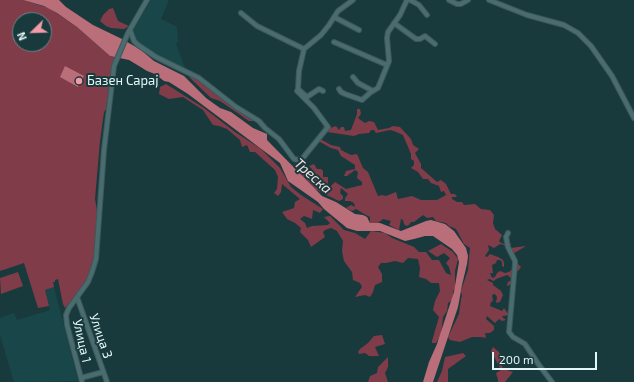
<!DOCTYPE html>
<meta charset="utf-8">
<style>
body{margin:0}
#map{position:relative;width:634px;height:382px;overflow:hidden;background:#193a3d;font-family:"Exo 2",sans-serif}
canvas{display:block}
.north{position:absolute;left:12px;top:12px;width:40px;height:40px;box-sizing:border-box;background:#193a3d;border:1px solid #6a8688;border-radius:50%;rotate:247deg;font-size:11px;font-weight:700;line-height:16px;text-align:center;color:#e4f7f8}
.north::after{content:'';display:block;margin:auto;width:14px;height:18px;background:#f39aa8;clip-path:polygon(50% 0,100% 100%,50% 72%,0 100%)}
.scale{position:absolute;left:492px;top:352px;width:105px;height:18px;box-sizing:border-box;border:2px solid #e4f7f8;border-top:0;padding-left:5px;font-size:12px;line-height:14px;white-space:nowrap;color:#e4f7f8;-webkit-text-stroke:3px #193a3d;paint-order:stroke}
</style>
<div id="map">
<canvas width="634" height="382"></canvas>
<div class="north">N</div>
<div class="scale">200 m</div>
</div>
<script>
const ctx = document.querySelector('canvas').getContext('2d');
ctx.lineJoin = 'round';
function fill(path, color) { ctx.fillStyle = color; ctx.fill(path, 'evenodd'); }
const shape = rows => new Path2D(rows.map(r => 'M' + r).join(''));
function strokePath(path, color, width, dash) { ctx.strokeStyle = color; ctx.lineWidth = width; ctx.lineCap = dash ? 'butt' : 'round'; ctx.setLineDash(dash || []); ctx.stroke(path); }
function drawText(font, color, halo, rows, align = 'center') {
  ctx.font = font + ' "Exo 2",sans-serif'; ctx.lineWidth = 4; ctx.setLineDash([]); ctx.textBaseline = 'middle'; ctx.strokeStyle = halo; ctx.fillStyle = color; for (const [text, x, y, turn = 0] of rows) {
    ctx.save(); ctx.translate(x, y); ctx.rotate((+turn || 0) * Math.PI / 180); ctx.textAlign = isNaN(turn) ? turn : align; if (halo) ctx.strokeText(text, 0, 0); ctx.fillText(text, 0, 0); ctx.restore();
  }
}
fill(shape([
 [151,0,169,0,161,19,177,27,178,41,176,44,186,70,183,72,159,61,150,54,133,46,130,40,129,37],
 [54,287,78,381,14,382,0,335,0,318,14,313,17,320,50,310,45,290]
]), '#184649');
fill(shape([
 [0,0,23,0,49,8,77,27,110,56,116,58,110,77,106,109,104,112,100,141,95,199,98,216,95,256,91,273,84,285,65,308,63,304,58,279,55,280,55,282,53,282,54,287,45,290,49,306,38,308,24,263,0,271],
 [20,20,44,20,44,44,20,44],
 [113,8,118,21,129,26,124,29,111,28,106,26,100,21,103,15,109,9],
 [189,77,193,77,204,81,210,82,207,85,219,93,222,98,249,118,257,121,249,121,220,101,211,98],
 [166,84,204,108,235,132,261,149,280,168,291,187,301,195,323,209,320,213,313,210,312,219,304,216,300,219,305,223,307,228,312,226,328,225,330,223,324,217,330,216,344,230,355,233,365,239,371,231,385,233,392,238,414,247,419,252,426,252,432,260,439,260,446,273,451,275,449,267,446,263,450,258,444,253,437,257,428,251,441,244,453,252,458,259,455,271,455,288,453,292,453,300,448,303,447,311,443,317,441,335,436,343,432,343,432,341,439,317,433,310,435,301,440,291,439,283,431,283,426,279,419,277,420,268,418,259,408,258,403,263,395,261,386,263,381,263,378,267,382,274,382,282,375,285,373,292,370,297,365,295,355,297,362,287,360,283,353,280,352,272,344,261,342,251,343,241,337,231,331,228,325,230,323,232,325,237,311,247,308,240,300,232,301,228,295,223,287,219,282,212,294,208,295,202,300,199,282,184,281,192,278,196,274,193,277,189,278,177,275,170,255,152,250,152,247,145,242,147,240,140,227,129,219,126,213,125,203,110,189,101,183,97,169,99,159,94,160,87],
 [357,109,360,109,361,114,358,118,362,121,365,123,369,121,374,122,378,130,389,128,393,126,400,127,411,139,413,145,419,149,415,153,421,164,421,168,437,182,441,180,446,184,451,194,455,194,457,197,452,197,452,199,457,202,462,202,464,205,475,204,481,209,490,210,494,215,493,223,495,229,502,235,499,241,501,243,505,244,507,248,507,241,511,244,510,246,511,248,526,246,511,255,504,245,500,244,494,248,488,245,489,250,485,256,487,257,490,254,498,257,503,260,504,263,504,267,502,266,502,262,500,260,497,260,496,263,492,265,493,273,490,273,492,278,495,277,497,273,500,271,505,273,509,272,518,264,521,267,518,271,515,271,512,273,514,277,512,283,508,286,507,285,508,282,512,280,509,276,507,275,496,279,494,281,489,279,487,280,493,283,493,285,501,291,503,295,500,302,496,303,497,297,495,294,492,295,493,301,491,302,490,306,502,311,504,308,509,315,503,316,502,317,506,320,502,321,499,319,495,323,487,316,486,319,494,326,494,330,490,333,485,333,486,338,481,337,472,337,460,342,450,340,448,337,459,314,461,299,462,296,461,291,468,270,470,248,464,244,456,229,449,226,446,223,436,221,433,217,427,218,423,215,414,222,411,222,409,225,406,226,404,224,403,220,401,219,399,230,389,225,391,221,383,219,378,223,370,223,370,217,366,215,356,209,352,211,346,208,351,205,355,207,354,203,350,201,345,201,345,198,348,194,341,188,340,193,343,196,343,199,339,201,308,186,307,180,300,178,293,170,294,164,298,164,304,168,304,173,309,175,313,174,312,169,309,166,314,164,317,169,321,169,323,171,323,177,328,177,328,186,331,186,335,182,346,189,362,185,362,182,357,178,358,172,355,170,347,176,344,176,346,171,355,169,355,165,341,156,338,150,331,148,320,142,320,137,322,140,331,145,340,147,341,150,351,155,357,154,363,168,368,172,378,196,382,195,386,196,396,192,398,199,412,196,421,200,437,200,446,195,444,191,441,192,439,186,431,183,428,179,423,179,418,172,411,168,414,165,414,161,411,159,411,154,403,135,394,131,390,130,376,133,374,130,371,130,369,133,359,134,354,136,327,132,323,129,324,125,326,123,327,129,336,126,339,130,341,127,344,127,345,131,351,130,357,114],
 [18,272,23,286,1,294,0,278],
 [382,335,385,344,375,347,379,356,369,356,365,353,359,354,358,352,360,349,368,343,374,336],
 [493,347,499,352,501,358,506,361,506,365,501,362,503,369,513,372,505,382,498,382,498,380,496,373,501,370,491,351],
 [463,353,466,356,448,369,448,382,437,382,442,371,445,357],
 [388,357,388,367,385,373,388,382,368,382,370,376,377,373,378,367]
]), '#803c49');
fill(shape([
 [23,0,59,0,66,7,93,25,122,39,141,50,154,61,184,76,206,98,220,108,231,112,253,128,267,134,267,140,322,196,336,202,355,214,363,215,367,217,370,223,380,223,401,231,426,221,431,220,445,224,454,231,466,248,468,256,467,264,462,285,458,307,433,382,423,382,429,362,437,344,454,292,459,262,457,255,452,249,433,236,425,236,414,239,405,241,380,231,357,231,347,228,324,209,318,202,288,181,280,163,188,94,169,82,164,81,155,74,147,71,139,66,129,60,110,56,77,27,57,13,44,6],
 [65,66,84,76,78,87,60,77]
]), '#ba6e7a');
const minor = shape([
 [410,0,419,5,427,15],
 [449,0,457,4,461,4,468,0],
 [489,0,527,15,564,25,578,33,591,46,612,76,634,118],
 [241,13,257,26,304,49],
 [334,17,359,30],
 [394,23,416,39,420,39,425,36,435,44],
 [130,30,134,41,138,45,156,57,199,78,236,107,259,121,265,128,279,139,294,159,298,160,302,159,328,127,314,108,297,91,298,89],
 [334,42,387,65],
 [353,77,358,83,373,91],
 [339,89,341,92,345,94,362,100,371,92,378,88,389,61,387,38,388,32,400,15,407,0],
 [323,91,319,89,307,97,298,89,299,71,304,49,321,35,329,25,338,11,353,0],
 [508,233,506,237,508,247,515,261,515,264,509,332,513,337,525,344,539,365,552,382],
 [77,297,107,382],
 [81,378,103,372],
 [82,382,67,325,66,315,69,308,88,282,92,272,96,259,104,150,114,66,128,33,147,0]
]);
strokePath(minor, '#3b595b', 6);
strokePath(minor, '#4a6c6f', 4);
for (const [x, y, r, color] of [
 [79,81,4,"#f39aa8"]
]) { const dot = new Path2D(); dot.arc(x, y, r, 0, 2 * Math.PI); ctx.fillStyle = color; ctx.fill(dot); strokePath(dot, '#193a3d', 1.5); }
drawText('13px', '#e4f7f8', '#193a3d', [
 ["Базен Сарај",87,81]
], 'left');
drawText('13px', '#e4f7f8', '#193a3d', [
 ["Улица 3",101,336,71],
 ["Улица 1",82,341,77]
]);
drawText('italic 14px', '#f3dcde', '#193a3d', [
 ["Треска",313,176,42]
]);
</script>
